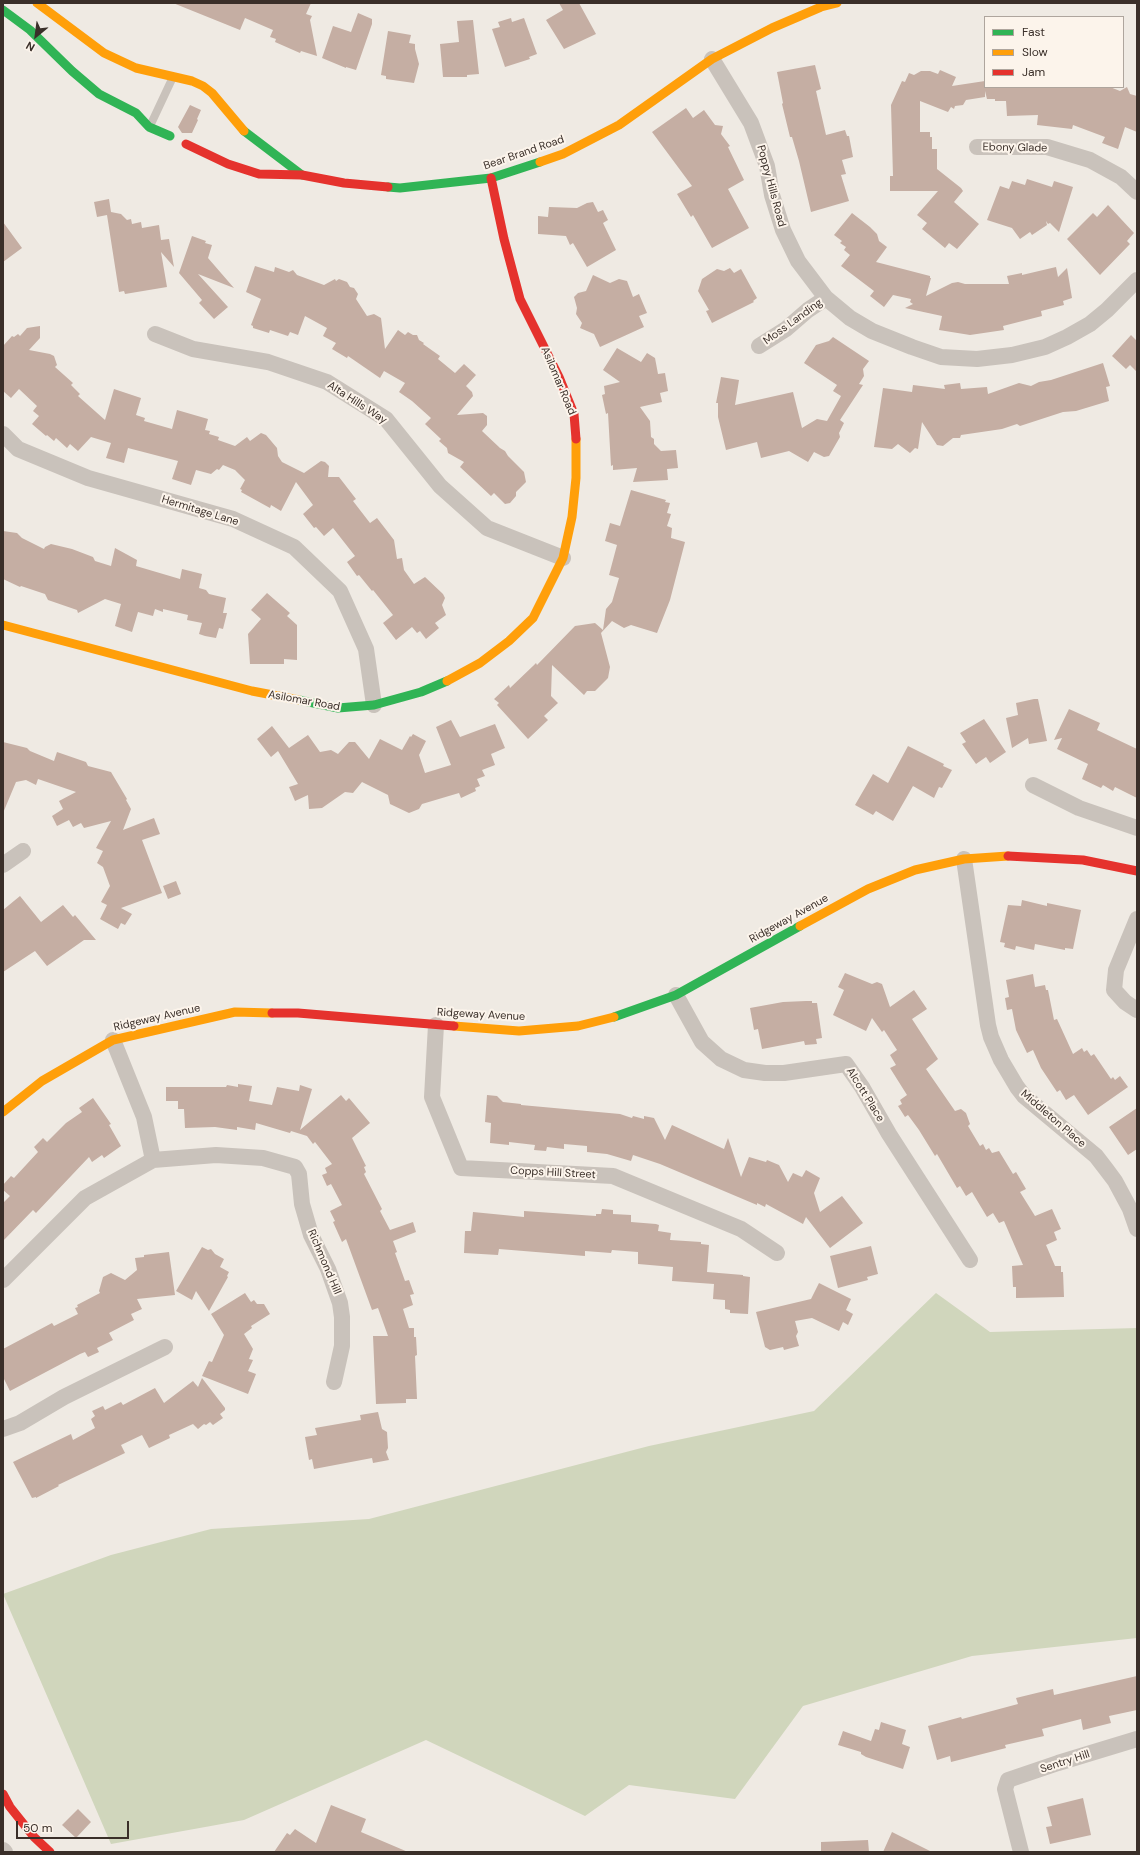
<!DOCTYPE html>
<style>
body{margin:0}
#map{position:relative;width:1140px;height:1855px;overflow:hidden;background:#efeae3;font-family:"DM Sans",sans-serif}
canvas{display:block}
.frame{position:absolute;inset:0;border:4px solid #3a2f29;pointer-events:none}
.legend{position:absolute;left:984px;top:16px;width:140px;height:72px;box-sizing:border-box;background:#fcf4eb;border:1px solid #aea59d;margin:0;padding:5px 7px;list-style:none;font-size:12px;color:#3a2f29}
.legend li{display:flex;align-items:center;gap:8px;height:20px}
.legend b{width:20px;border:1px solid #aea59d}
.north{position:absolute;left:16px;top:16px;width:40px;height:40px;-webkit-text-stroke:3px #fcf4eb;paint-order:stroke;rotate:209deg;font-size:11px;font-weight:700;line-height:16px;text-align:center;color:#3a2f29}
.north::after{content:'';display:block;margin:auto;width:14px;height:18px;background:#3a2f29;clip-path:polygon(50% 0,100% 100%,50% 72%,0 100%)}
.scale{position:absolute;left:16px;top:1821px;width:113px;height:18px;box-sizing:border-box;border:2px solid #3a2f29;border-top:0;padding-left:5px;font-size:12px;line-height:14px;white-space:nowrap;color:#3a2f29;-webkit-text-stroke:3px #fcf4eb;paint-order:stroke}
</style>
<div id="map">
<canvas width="1140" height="1855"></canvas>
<div class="frame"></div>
<ul class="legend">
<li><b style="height:5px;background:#30b455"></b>Fast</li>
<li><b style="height:5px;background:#ff9f0a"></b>Slow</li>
<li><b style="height:5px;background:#e5322d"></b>Jam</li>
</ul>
<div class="north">N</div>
<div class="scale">50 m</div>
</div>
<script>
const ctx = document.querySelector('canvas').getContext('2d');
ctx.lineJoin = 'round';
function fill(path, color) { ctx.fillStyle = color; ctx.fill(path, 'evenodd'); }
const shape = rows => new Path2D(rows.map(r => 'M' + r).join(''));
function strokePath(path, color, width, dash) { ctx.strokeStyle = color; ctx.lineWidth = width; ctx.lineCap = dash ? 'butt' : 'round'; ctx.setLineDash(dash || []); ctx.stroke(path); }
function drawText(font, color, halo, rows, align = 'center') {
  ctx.font = font + ' "DM Sans",sans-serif'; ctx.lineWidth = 4; ctx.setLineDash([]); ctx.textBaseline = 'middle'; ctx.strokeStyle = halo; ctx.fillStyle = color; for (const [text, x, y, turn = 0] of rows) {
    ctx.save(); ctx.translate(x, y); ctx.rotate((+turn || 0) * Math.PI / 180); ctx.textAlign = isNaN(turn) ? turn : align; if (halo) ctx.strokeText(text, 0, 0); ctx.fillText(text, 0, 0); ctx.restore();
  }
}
fill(shape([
 [936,1293,990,1332,1137,1328,1137,1638,972,1656,803,1706,735,1799,629,1785,585,1816,426,1740,244,1820,111,1844,3,1594,111,1555,211,1529,369,1519,649,1446,814,1411]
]), '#d0d6bc');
fill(shape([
 [173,3,311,3,306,14,312,16,310,20,317,56,301,51,300,53,275,42,276,39,270,37,273,30,245,18,240,30],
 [559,3,579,3,596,34,564,49,546,20,563,10],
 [358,13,372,19,372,24,356,70,346,67,346,68,322,58,333,26,351,32],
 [511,18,512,22,524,18,537,54,529,57,530,59,505,67,492,29,500,27,498,22],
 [473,20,479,74,467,75,467,77,443,77,440,44,459,42,457,21],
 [388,31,411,35,409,43,415,44,415,49,419,64,414,83,386,79,386,76,381,75],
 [815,65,821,89,816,91,826,135,845,130,847,136,849,136,853,157,842,160,846,174,841,175,849,201,811,212,799,161,792,137,790,137,782,104,783,103,777,72],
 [940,70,956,77,952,86,985,81,985,87,1110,87,1120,91,1127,87,1130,94,1137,96,1137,132,1125,127,1118,149,1102,143,1105,137,1073,125,1072,129,1037,125,1038,115,1007,116,1006,101,995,101,995,99,987,99,985,91,985,97,966,100,963,105,955,106,954,109,951,107,948,112,920,101,920,132,930,132,930,137,932,137,932,149,937,149,937,169,961,188,963,191,954,202,979,224,957,249,949,243,945,248,922,229,927,223,917,215,938,191,890,191,890,176,893,176,891,105,902,81,905,82,909,73,914,75,921,71,930,71,938,74],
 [190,105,201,110,197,119,198,120,192,133,182,133,178,127],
 [686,108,693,118,704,110,715,125,723,126,721,134,730,146,728,147,744,180,728,189,749,228,712,248,693,215,691,217,677,194,692,186,652,132],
 [1027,179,1052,187,1054,181,1073,187,1059,232,1050,223,1048,224,1046,221,1047,225,1032,235,1030,232,1020,239,1012,228,987,220,1000,186,1009,189,1012,181,1025,185],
 [109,199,111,212,121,214,127,220,131,219,132,224,141,222,142,228,159,225,161,240,169,239,174,267,161,252,167,287,125,294,124,291,119,292,107,215,97,217,94,202],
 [593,202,598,212,603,210,608,220,603,223,616,250,587,267,573,243,570,245,566,236,538,234,538,216,548,217,549,207,577,208,587,203],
 [1108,205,1134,233,1127,241,1130,244,1100,275,1067,239,1093,213,1097,217],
 [852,213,870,227,877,234,879,241,887,247,876,262,930,276,930,278,931,278,926,296,952,283,958,282,965,284,1009,284,1007,276,1022,273,1022,275,1056,267,1058,277,1067,268,1072,298,1063,301,1064,305,1041,311,1042,316,1003,326,1004,330,970,335,939,330,942,316,905,308,913,304,910,302,911,299,893,295,884,307,870,296,874,291,841,266,850,255,844,250,846,247,840,243,842,241,834,235],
 [3,222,22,248,3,262],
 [192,236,206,241,205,243,212,245,208,258,234,288,198,274,228,307,214,319,199,303,202,300,179,273],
 [255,266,274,272,275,267,289,272,293,270,297,275,324,285,335,279,336,281,339,279,347,282,350,287,354,288,358,294,356,299,367,316,374,314,381,318,385,349,398,330,405,335,408,332,413,335,417,335,419,340,424,343,423,344,440,356,438,359,455,373,464,364,476,375,466,386,472,392,473,396,457,415,483,413,487,416,487,425,482,431,500,448,505,451,508,456,524,472,526,482,516,492,516,496,510,503,505,504,494,493,491,496,460,467,464,462,448,453,447,448,439,441,441,439,425,424,431,418,412,401,399,392,405,383,384,371,380,378,348,356,347,358,332,349,336,343,323,336,327,328,305,316,298,335,290,332,288,336,270,330,269,333,253,328,253,326,251,325,261,299,246,292],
 [730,268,734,273,741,269,757,298,753,301,754,302,712,323,706,311,709,310,698,291,702,279,717,269,724,271],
 [593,275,610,283,619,279,627,281,633,297,639,294,647,313,639,316,644,327,600,347,594,334,580,328,582,323,576,314,577,308,574,297,578,293,586,291],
 [40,326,40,338,29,350,50,354,54,356,57,365,55,367,73,383,71,385,80,394,78,396,105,420,114,389,141,398,136,415,145,418,144,421,172,429,177,410,208,419,205,430,210,431,209,434,219,437,218,440,235,446,247,437,250,441,261,433,266,435,277,448,278,456,282,462,304,473,321,461,325,462,329,466,328,477,339,477,356,499,353,501,370,523,377,518,394,540,397,559,402,558,404,570,414,584,425,577,443,594,445,598,442,605,446,615,435,623,439,628,426,639,420,631,417,633,412,627,396,640,383,623,393,615,373,590,372,591,359,575,357,576,347,562,355,556,333,528,324,536,316,527,314,528,303,514,313,505,296,482,281,511,271,505,270,508,241,492,242,490,240,489,245,480,235,470,223,465,219,470,217,469,211,474,196,470,191,485,172,479,178,461,128,448,124,463,106,458,111,443,91,437,78,451,70,444,67,448,56,438,54,441,47,435,46,436,32,424,39,416,33,411,37,406,19,389,11,398,3,391,3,346,12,336,14,337,18,334,20,336,27,328],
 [1131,335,1137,341,1137,372,1130,365,1126,369,1112,356],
 [833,337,869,361,863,369,864,376,859,384,863,385,840,420,844,423,839,433,840,437,829,456,824,457,814,452,808,462,789,451,761,458,757,442,726,450,718,417,718,403,716,403,721,377,739,380,735,405,793,392,802,428,817,419,827,421,841,396,833,391,837,385,804,363,816,345,829,341],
 [617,348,641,362,647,353,655,358,658,374,665,373,668,391,660,393,662,402,640,407,650,421,651,437,654,439,654,444,661,451,676,450,678,468,667,469,668,480,633,482,637,468,613,470,613,465,611,466,608,413,606,414,602,395,605,394,604,386,620,382,603,370],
 [1103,363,1110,386,1106,387,1109,401,1076,411,1063,412,1020,426,1017,424,1002,429,961,435,960,438,953,438,943,446,937,445,922,422,918,449,915,448,910,453,898,444,892,449,874,447,883,388,912,392,913,385,945,389,944,385,960,383,961,389,987,387,988,394,1019,383,1031,386,1039,382,1051,380],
 [631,490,666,500,665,502,670,503,667,513,671,514,667,526,672,528,671,538,685,542,670,600,657,633,631,625,624,628,612,621,601,633,610,667,608,678,595,691,587,691,584,695,552,665,551,696,558,703,544,716,548,720,528,739,497,705,499,703,494,699,509,685,510,688,533,666,536,663,537,665,575,626,595,623,603,630,606,609,612,602,619,578,609,575,617,545,605,541,610,523,620,526],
 [3,531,17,533,22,538,44,549,45,547,51,544,72,549,93,557,95,561,111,566,115,548,137,560,136,566,180,579,182,569,202,574,199,588,206,590,209,594,226,598,223,613,227,613,223,629,219,628,216,638,205,636,199,634,202,623,187,620,188,615,163,609,163,612,155,609,153,616,138,612,132,632,115,626,121,604,105,599,78,613,77,610,48,600,45,594,21,586,20,587,3,579],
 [267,593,290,613,287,616,297,625,297,660,284,659,284,664,250,664,248,634,261,619,251,610],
 [1034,699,1038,699,1047,741,1029,744,1028,738,1012,748,1006,718,1018,715,1016,703],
 [1069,709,1100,723,1097,730,1137,749,1137,798,1115,787,1113,791,1103,785,1101,788,1082,779,1088,764,1057,749,1062,738,1054,740],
 [984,719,1006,752,990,763,986,757,976,764,962,744,966,742,960,733],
 [451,720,460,737,495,724,505,748,491,754,495,765,482,770,485,776,477,779,480,786,475,788,476,791,461,798,459,793,422,804,419,809,409,813,390,804,388,795,362,782,353,793,345,792,322,808,309,809,308,795,295,801,289,787,298,784,278,751,271,757,257,739,272,726,289,748,308,735,320,752,331,750,338,754,349,742,355,742,369,759,380,739,402,750,410,736,411,737,413,734,426,741,419,755,425,773,451,765,436,727],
 [3,742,27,748,30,751,54,761,57,752,86,762,88,766,111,772,127,799,126,800,131,809,123,830,154,818,160,834,142,840,162,893,121,908,132,914,125,925,121,923,118,929,100,919,107,905,101,902,110,886,103,867,97,863,103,851,96,848,111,821,84,828,81,823,73,827,69,820,57,826,52,816,63,809,59,801,76,792,38,779,36,785,26,780,16,782,3,813],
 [908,746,944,764,943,766,952,770,942,788,939,787,934,798,913,786,893,821,876,811,873,815,855,805,873,774,888,783],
 [176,881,181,894,168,899,163,886],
 [20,896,41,922,63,905,73,917,75,915,96,940,84,940,47,966,35,951,3,972,3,910],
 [1022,900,1047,906,1047,903,1081,910,1073,949,1065,948,1065,950,1035,944,1034,950,1016,946,1015,950,1004,947,1005,943,1000,942,1008,905,1021,906],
 [845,973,872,984,877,982,882,984,890,1007,914,990,927,1009,912,1019,938,1059,926,1069,955,1111,961,1109,966,1113,970,1124,968,1126,980,1146,983,1144,986,1150,989,1148,992,1153,999,1151,1013,1174,1016,1172,1026,1189,1020,1192,1035,1216,1052,1209,1061,1229,1054,1232,1057,1240,1046,1245,1055,1266,1061,1266,1061,1272,1063,1272,1064,1297,1016,1298,1016,1287,1013,1287,1012,1266,1023,1265,1004,1221,999,1223,993,1213,987,1217,972,1192,966,1196,960,1186,957,1188,937,1154,935,1156,919,1130,908,1115,905,1117,898,1106,902,1104,900,1100,907,1095,890,1068,896,1065,890,1055,897,1050,884,1030,882,1032,872,1018,866,1031,833,1015,844,990,838,987],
 [1033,974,1035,987,1045,985,1046,990,1048,990,1054,1020,1057,1019,1073,1054,1082,1048,1084,1052,1087,1050,1091,1056,1094,1054,1111,1079,1113,1077,1115,1080,1120,1076,1128,1087,1088,1115,1074,1095,1066,1100,1060,1090,1057,1092,1041,1068,1033,1050,1027,1053,1016,1030,1012,1009,1007,1010,1005,998,1009,997,1006,980],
 [806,1001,812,1001,812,1003,817,1003,822,1038,816,1039,817,1044,805,1045,804,1041,762,1049,758,1029,754,1030,750,1008,783,1002],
 [238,1084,252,1086,249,1101,272,1105,277,1087,299,1091,300,1085,312,1089,300,1130,341,1095,346,1101,349,1098,370,1123,352,1138,366,1166,364,1167,366,1172,364,1174,382,1209,380,1211,390,1230,413,1222,416,1232,393,1241,397,1252,395,1253,405,1281,409,1280,414,1294,410,1295,413,1305,403,1309,409,1328,414,1328,414,1337,416,1337,417,1355,415,1356,417,1399,406,1399,406,1403,376,1404,373,1336,388,1336,378,1308,372,1310,346,1239,342,1242,333,1222,335,1221,330,1211,342,1205,331,1184,327,1186,322,1175,327,1173,325,1168,332,1164,315,1142,313,1144,307,1136,291,1131,290,1133,256,1123,255,1130,237,1127,237,1130,215,1127,185,1128,184,1109,178,1109,178,1101,166,1101,166,1087,226,1087,227,1085,238,1087],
 [487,1095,497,1096,503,1102,521,1104,521,1105,620,1114,632,1118,633,1116,644,1119,644,1116,654,1118,665,1140,672,1125,724,1149,728,1138,741,1177,749,1157,766,1162,767,1160,779,1165,788,1182,793,1173,802,1177,806,1170,820,1178,814,1193,820,1212,842,1196,863,1223,830,1248,806,1217,803,1224,766,1204,765,1207,757,1203,757,1205,660,1164,633,1155,631,1161,607,1154,587,1152,587,1146,564,1144,564,1149,547,1147,546,1151,534,1150,535,1145,509,1142,509,1145,490,1143,491,1123,485,1122],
 [93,1098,111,1124,109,1125,121,1146,104,1158,102,1155,92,1162,89,1157,36,1213,33,1210,3,1241,3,1203,10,1196,3,1190,3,1185,11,1176,14,1178,38,1152,34,1147,43,1138,47,1142,66,1123,82,1112,79,1108],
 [1137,1108,1137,1149,1128,1155,1109,1127],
 [602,1209,613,1210,613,1214,631,1215,631,1222,656,1224,659,1225,658,1231,671,1233,670,1240,701,1242,701,1244,709,1245,707,1272,743,1275,743,1276,750,1277,748,1314,730,1313,730,1310,725,1309,725,1300,713,1299,714,1284,672,1281,673,1267,638,1264,638,1252,612,1250,611,1253,585,1251,585,1256,499,1249,498,1255,464,1253,465,1231,471,1231,473,1212,524,1217,524,1211,596,1216,596,1214,601,1214],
 [871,1246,878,1274,867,1277,868,1280,838,1288,830,1256],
 [202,1247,208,1250,211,1249,215,1254,224,1259,220,1267,229,1272,227,1276,228,1277,209,1311,196,1291,192,1300,176,1291],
 [169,1252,175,1295,137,1299,142,1309,131,1314,134,1320,109,1333,113,1340,97,1348,99,1352,88,1357,85,1352,80,1354,10,1391,3,1377,3,1349,52,1323,54,1326,78,1314,75,1308,78,1307,77,1305,100,1293,99,1291,103,1277,111,1273,125,1280,137,1270,135,1258,144,1257,144,1255],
 [819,1283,851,1299,846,1310,853,1314,848,1325,843,1322,839,1331,812,1318,795,1321,798,1332,796,1336,799,1346,784,1350,783,1347,770,1350,765,1347,756,1312,811,1299],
 [245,1293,251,1302,254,1300,257,1304,264,1304,270,1314,251,1326,252,1328,244,1334,253,1349,249,1359,253,1360,248,1371,256,1374,248,1394,202,1376,209,1361,212,1362,224,1335,211,1314],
 [202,1378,225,1408,225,1410,220,1414,223,1418,213,1425,210,1422,206,1425,204,1424,198,1429,193,1424,169,1435,170,1438,149,1448,142,1435,121,1445,125,1453,58,1485,59,1486,36,1498,36,1497,32,1498,13,1462,71,1434,73,1440,95,1428,91,1419,95,1416,92,1411,103,1406,105,1410,121,1402,123,1405,155,1388,164,1403,193,1381,198,1387],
 [378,1412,382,1429,387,1432,388,1448,386,1452,389,1460,373,1463,372,1458,314,1469,312,1459,309,1460,305,1437,317,1435,315,1428,361,1420,360,1415],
 [1137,1676,1137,1710,1109,1716,1111,1723,1083,1730,1081,1719,1042,1729,1044,1736,1005,1745,1006,1748,951,1762,950,1756,937,1760,928,1726,961,1717,962,1719,1018,1704,1016,1698,1053,1689,1054,1695],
 [881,1722,906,1730,902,1744,910,1747,903,1769,866,1757,861,1754,861,1752,838,1745,843,1731,871,1741,875,1729,879,1730],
 [1083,1798,1091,1835,1050,1844,1046,1827,1052,1826,1047,1807],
 [331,1805,366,1819,361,1832,408,1852,274,1852,287,1833,290,1835,295,1829,316,1843],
 [78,1809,91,1822,76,1838,62,1825],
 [892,1832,932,1852,883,1852],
 [868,1840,869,1852,821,1852,821,1842]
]), '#c5aea3');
strokePath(shape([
 [150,126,173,77]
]), '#c9c2bb', 8);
strokePath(shape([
 [712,59,751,123,767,166,772,195,783,230,798,261,826,298,850,318,872,331,912,347,941,357,977,359,1012,355,1045,347,1067,337,1090,324,1107,310,1137,280],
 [977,147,1047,147,1090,160,1121,177,1137,192],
 [155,334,193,349,268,362,327,382,386,419,440,486,487,528,563,558],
 [759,346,786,329,808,310,826,298],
 [3,434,18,449,88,478,233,519,294,547,340,591,366,649,374,705],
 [1033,785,1079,808,1137,828],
 [964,859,988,1025,991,1037,1001,1060,1017,1087,1024,1096,1096,1156,1106,1169,1115,1181,1130,1209,1137,1229],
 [3,865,23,851],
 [1137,919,1116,970,1114,990,1125,1002,1137,1010],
 [676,995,702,1042,721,1059,744,1070,765,1073,784,1073,846,1064,862,1087,889,1134,970,1260],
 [436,1025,432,1097,461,1168,613,1176,741,1229,777,1253],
 [113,1040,144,1117,153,1160,216,1155,263,1158,295,1167,299,1174,302,1204,311,1235,328,1269,340,1303,342,1317,342,1346,334,1382],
 [3,1280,85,1198,153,1160],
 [3,1429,20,1423,64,1397,165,1347],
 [3,1850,5,1852],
 [1021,1852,1005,1789,1008,1780,1058,1763,1137,1739]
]), '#c9c2bb', 16);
strokePath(shape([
 [3,10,30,30,72,71,99,94,136,113,149,127,170,136],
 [244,131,302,175],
 [388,187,400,188,491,178,540,162],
 [299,700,338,708,374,705,421,692,447,681],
 [614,1017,676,995,800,926]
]), '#30b455', 9);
strokePath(shape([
 [37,3,104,53,136,68,192,81,203,86,212,93,244,131],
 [540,162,563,154,619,125,712,59,772,28,821,7,837,3],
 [3,625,252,691,299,700],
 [447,681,480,663,509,641,533,618,563,558,572,517,576,478,576,439],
 [800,926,868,889,915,870,964,859,1008,856],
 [454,1026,519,1031,578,1026,614,1017],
 [3,1112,42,1081,113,1040,235,1012,272,1013]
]), '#ff9f0a', 9);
strokePath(shape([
 [186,144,228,164,259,174,302,175,344,183,388,187],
 [491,178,504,239,520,299,559,377,574,414,576,439],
 [1008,856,1083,860,1137,871],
 [272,1013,298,1013,454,1026],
 [3,1794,10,1807,34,1837,50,1852]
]), '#e5322d', 9);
drawText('11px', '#3a2f29', '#fcf4eb', [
 ["Ebony Glade",1015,148,1],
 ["Bear Brand Road",524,153,-19],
 ["Poppy Hills Road",771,186,75],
 ["Moss Landing",793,322,-36],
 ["Asilomar Road",558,381,67],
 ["Alta Hills Way",357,403,33],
 ["Hermitage Lane",200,511,17],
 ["Asilomar Road",304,701,10],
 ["Ridgeway Avenue",789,919,-29],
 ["Ridgeway Avenue",481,1015,3],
 ["Ridgeway Avenue",157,1018,-13],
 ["Alcott Place",865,1095,58],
 ["Middleton Place",1053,1119,41],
 ["Copps Hill Street",553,1173,3],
 ["Richmond Hill",324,1262,67],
 ["Sentry Hill",1065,1762,-18]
]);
</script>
